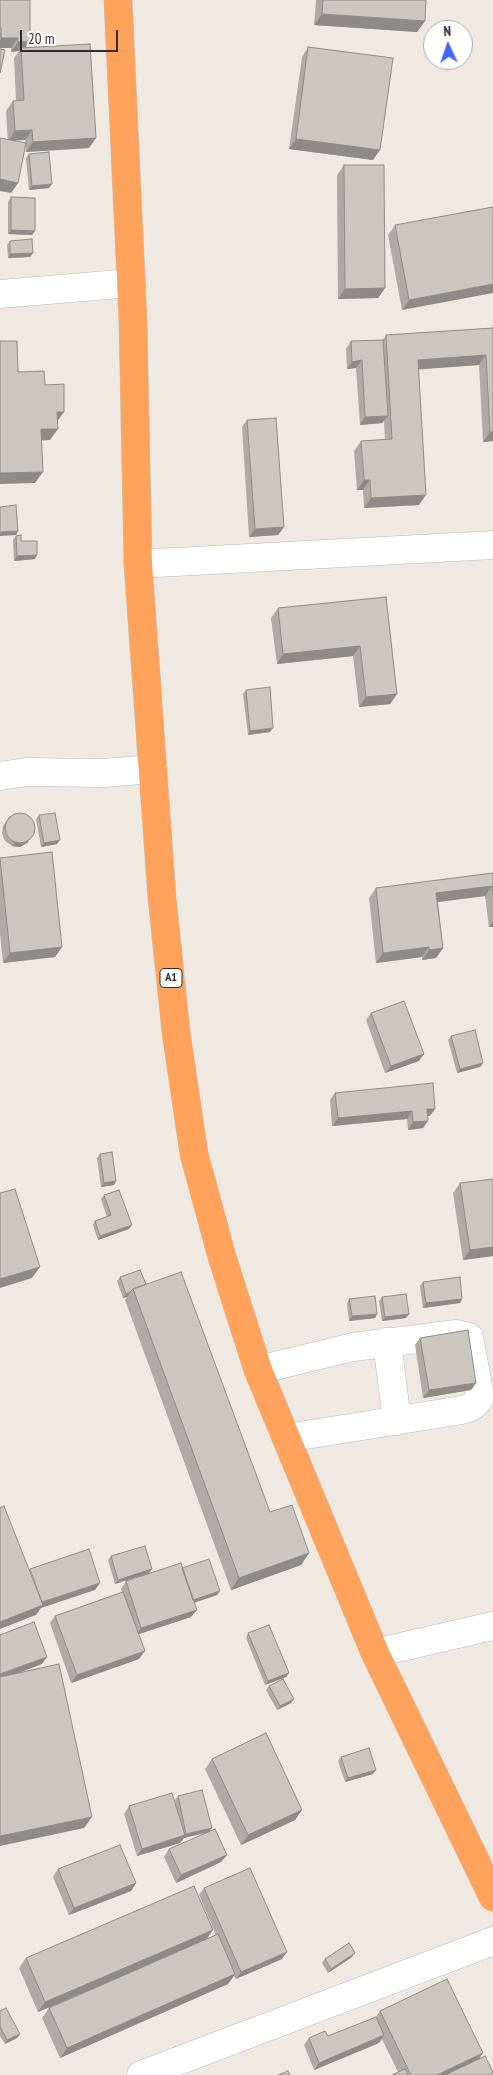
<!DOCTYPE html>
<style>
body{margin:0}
#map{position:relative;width:493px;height:2075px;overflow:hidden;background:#efe9e1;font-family:"PT Sans Narrow",sans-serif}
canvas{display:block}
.north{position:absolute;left:423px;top:20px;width:50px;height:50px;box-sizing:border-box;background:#fff;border:1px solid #ababab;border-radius:50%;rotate:357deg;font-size:14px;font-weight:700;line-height:20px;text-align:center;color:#2e2e2e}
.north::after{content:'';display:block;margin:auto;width:18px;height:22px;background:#4264fb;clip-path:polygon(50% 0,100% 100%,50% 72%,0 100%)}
.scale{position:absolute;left:20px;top:30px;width:98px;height:22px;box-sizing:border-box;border:2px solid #2e2e2e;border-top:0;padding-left:6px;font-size:15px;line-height:18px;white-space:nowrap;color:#2e2e2e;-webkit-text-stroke:4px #fff;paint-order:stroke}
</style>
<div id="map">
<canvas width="493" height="2075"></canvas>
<div class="north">N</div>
<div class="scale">20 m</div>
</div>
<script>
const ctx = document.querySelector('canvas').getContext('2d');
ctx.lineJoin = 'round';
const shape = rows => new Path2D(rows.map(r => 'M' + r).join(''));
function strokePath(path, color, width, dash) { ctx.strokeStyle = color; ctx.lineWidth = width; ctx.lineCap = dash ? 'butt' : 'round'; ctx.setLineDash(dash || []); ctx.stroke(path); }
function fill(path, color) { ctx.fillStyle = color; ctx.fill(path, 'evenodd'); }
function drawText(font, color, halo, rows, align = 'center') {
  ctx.font = font + ' "PT Sans Narrow",sans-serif'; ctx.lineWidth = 4; ctx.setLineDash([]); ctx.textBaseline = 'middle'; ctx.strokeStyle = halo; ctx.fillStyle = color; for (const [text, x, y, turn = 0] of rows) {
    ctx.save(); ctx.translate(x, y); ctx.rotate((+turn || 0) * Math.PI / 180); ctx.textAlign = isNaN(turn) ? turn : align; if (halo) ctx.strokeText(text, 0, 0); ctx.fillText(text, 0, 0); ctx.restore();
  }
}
const minor = shape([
 [0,294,131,283],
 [138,564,493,545],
 [0,776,27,772,104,773,153,769],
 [387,1342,397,1421],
 [258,1370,353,1347,457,1334,469,1337,480,1396,477,1402,471,1407,462,1410,287,1438],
 [375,1653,493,1626],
 [141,2075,493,1941]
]);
const highway = shape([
 [118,0,133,322,138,564,162,898,176,1032,194,1154,222,1257,258,1370,375,1653,493,1897]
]);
strokePath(minor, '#b4b7c1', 29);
strokePath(highway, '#c9c9c9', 29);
strokePath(minor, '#fff', 28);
strokePath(highway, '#ffa35c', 28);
fill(shape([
 [0,0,26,48,96,138,89,148,26,152,25,140,15,140,18,183,11,193,6,111,13,101,16,101,14,58,19,51,11,52,11,48,0,48],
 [316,0,426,0,425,21,417,32,314,25],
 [308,47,373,160,289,149,302,57],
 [29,154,52,184,49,188,29,190,26,158],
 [344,165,385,288,378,298,338,299,337,175],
 [11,197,35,231,32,235,8,234,8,202],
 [493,207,402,310,388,235,395,225],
 [10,241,33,253,30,257,8,258,7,245],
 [493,328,493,441,483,442,479,365,418,369,419,505,364,508,363,490,357,490,354,451,361,441,385,440,384,421,382,423,360,425,356,368,347,369,346,349,351,341,383,340,386,335],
 [247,420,284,527,278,535,249,537,242,427],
 [16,536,21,541,35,559,14,561,13,540],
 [386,597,397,694,390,704,359,707,353,656,277,664,271,618,278,608],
 [246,690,270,732,248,735,243,694],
 [39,815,57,844,41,847,36,819],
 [10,816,34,833,27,843,20,847,12,846,5,841,2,834,3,826],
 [0,858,62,947,55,957,3,963,0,934],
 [493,873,493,927,489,927,485,896,438,902,443,948,436,958,422,960,422,957,376,963,369,898,376,888],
 [371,1013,419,1061,385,1073,366,1020],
 [451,1036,483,1063,480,1067,457,1073,448,1040],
 [335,1093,430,1116,427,1116,423,1128,408,1130,407,1119,332,1126,330,1100],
 [100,1154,116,1181,114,1185,101,1187,97,1158],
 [493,1179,493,1256,463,1260,453,1193,460,1183],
 [104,1195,129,1229,98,1240,93,1225,95,1221,107,1217,101,1199],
 [120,1277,146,1284,270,1512,309,1553,301,1565,231,1590,125,1300,127,1297,123,1298,117,1281],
 [423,1282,462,1299,460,1303,423,1308,420,1286],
 [382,1297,406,1318,382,1321,379,1301],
 [349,1299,377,1314,375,1318,349,1321,347,1304],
 [420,1338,476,1383,471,1390,423,1398,415,1345],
 [111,1556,152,1569,149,1573,115,1584,108,1560],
 [182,1568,220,1591,217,1595,194,1603,191,1617,139,1634,139,1659,71,1683,50,1623,55,1616,122,1592,121,1589,126,1581],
 [248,1633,289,1673,286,1677,265,1685,246,1638],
 [269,1686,294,1699,291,1703,277,1710,266,1690],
 [341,1757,373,1774,345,1782,338,1761],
 [212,1759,302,1810,295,1820,241,1845,205,1769],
 [178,1796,212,1828,209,1831,227,1855,221,1862,176,1883,164,1857,169,1849,208,1832,184,1838,180,1843,137,1856,124,1814,129,1806,176,1806,175,1800],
 [58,1869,136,1883,131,1891,69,1915,53,1877],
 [204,1888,282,1959,236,1979,234,1976,228,1984,60,2058,42,2018,49,2008,88,1991,38,2012,19,1968,26,1958,208,1938,216,1935,199,1895],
 [352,1957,328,1973,322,1963,325,1959],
 [0,2011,20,2034,17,2038,5,2044,0,2036],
 [380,2011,483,2053,479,2058,493,2074,492,2075,392,2075,398,2072,382,2039,379,2043,314,2070,304,2045,309,2038,328,2036,376,2017]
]), '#afaba4');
fill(shape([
 [322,14,425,21,417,32,314,25],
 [1,38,18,38,11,48,0,48,0,40],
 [30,41,23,51,21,48,19,51,11,52,18,42],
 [32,130,25,140,8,141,15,131],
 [96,138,89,148,26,152,33,142],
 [296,139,380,150,373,160,289,149],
 [0,179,18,183,11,193,0,191],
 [52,184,49,188,29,190,32,186],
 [11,230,35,231,32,235,8,234],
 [33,253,30,257,8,258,10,254],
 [493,284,493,293,402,310,409,300],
 [385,288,378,298,338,299,345,289],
 [486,355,479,365,411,370,418,360],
 [362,360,356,368,347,369,352,362],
 [57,412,64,412,56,423],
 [388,416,382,423,360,425,365,417],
 [41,429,58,429,50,440,33,441],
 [490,432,493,432,493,441,483,442],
 [43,472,35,483,0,484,0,473],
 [364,480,370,480,363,490,357,490],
 [426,495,419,505,364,508,371,498],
 [284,527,278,535,249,537,255,529],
 [18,531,16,535,0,536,0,532],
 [37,555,35,559,14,561,17,556],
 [360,646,353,656,277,664,283,654],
 [397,694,390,704,359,707,366,697],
 [273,728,270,732,248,735,250,731],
 [30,839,27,843,20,847,12,846,15,842],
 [60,840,57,844,41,847,44,843],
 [492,886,485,896,430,903,436,893],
 [493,921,493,927,489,927],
 [62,947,55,957,3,963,10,953],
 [429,947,422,957,376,963,383,953],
 [443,948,436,958,422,960,429,950],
 [424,1054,419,1061,385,1073,391,1066],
 [483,1063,480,1067,457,1073,460,1069],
 [427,1109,435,1109,430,1116,421,1116],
 [412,1111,407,1119,332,1126,338,1118],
 [428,1121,423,1128,408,1130,413,1122],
 [116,1181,114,1185,101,1187,104,1183],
 [132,1225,129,1229,98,1240,100,1236],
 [493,1247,493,1256,463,1260,470,1250],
 [40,1267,32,1278,0,1288,0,1279],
 [130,1292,127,1297,123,1298,126,1294],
 [462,1299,460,1303,423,1308,426,1303],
 [377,1314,375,1318,349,1321,352,1316],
 [409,1314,406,1318,382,1321,385,1317],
 [476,1383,471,1390,423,1398,429,1390],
 [309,1553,301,1565,231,1590,239,1578],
 [152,1569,149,1573,115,1584,118,1580],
 [100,1583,95,1590,41,1608,36,1615,0,1629,0,1622,42,1602],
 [220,1591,217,1595,190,1604,192,1600],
 [197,1610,191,1617,136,1635,141,1628],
 [145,1651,139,1659,71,1683,77,1675],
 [47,1657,42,1664,0,1680,0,1674],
 [289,1673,286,1677,265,1685,268,1681],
 [294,1699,291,1703,277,1710,280,1706],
 [376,1770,373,1774,345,1782,348,1778],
 [302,1810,295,1820,241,1845,248,1835],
 [92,1817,84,1828,0,1846,0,1836],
 [212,1828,209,1832,184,1838,180,1843,137,1856,142,1849,185,1835,186,1834],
 [227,1855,221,1862,176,1883,181,1875],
 [136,1883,131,1891,69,1915,74,1908],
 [213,1930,206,1940,38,2012,45,2002],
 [287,1952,282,1959,236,1979,241,1972],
 [355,1953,352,1957,328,1973,331,1969],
 [235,1974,228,1984,60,2058,67,2048],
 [20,2034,17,2038,5,2044,7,2040],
 [384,2035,379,2043,314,2070,319,2063],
 [483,2053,476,2063,451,2075,437,2075]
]), '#8e8b86');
const building = shape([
 [0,0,30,0,30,41,18,42,18,38,1,38,1,28,0,28,0,0],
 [323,0,426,0,425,21,322,14,323,0],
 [90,44,96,138,33,142,32,130,15,131,13,101,24,100,21,48,90,44],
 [308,47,393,58,380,150,296,139,308,47],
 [0,49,5,50,0,73,0,49],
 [0,138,26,143,18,183,0,179,0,138],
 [49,152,52,184,32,186,29,154,49,152],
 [344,165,384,165,385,288,345,289,344,165],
 [11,197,35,198,35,231,11,230,11,197],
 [493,207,493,284,409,300,395,225,493,207],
 [32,239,33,253,10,254,10,241,32,239],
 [493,328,493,432,490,432,486,355,418,360,426,495,371,498,370,480,364,480,361,441,392,439,386,335,493,328],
 [383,340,388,416,365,417,362,360,352,362,351,341,383,340],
 [0,341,17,341,18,372,44,371,45,385,64,384,64,412,57,412,58,429,41,429,43,472,0,473,0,341],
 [276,418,284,527,255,529,247,420,276,418],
 [16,505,18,531,0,532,0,507,16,505],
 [21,535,21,541,37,541,37,555,17,556,16,536,21,535],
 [386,597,397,694,366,697,360,646,283,654,278,608,386,597],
 [270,687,273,728,250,731,246,690,270,687],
 [55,813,60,840,44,843,39,815,55,813],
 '5 828a15 15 0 1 1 30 0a15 15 0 1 1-30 0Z',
 [52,852,62,947,10,953,0,858,52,852],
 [493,873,493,895,492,886,436,893,443,948,429,950,429,947,383,953,376,888,493,873],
 [404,1001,424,1054,391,1066,371,1013,404,1001],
 [475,1030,483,1063,460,1069,451,1036,475,1030],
 [433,1083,435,1109,427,1109,428,1121,413,1122,412,1111,338,1118,335,1093,433,1083],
 [112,1152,116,1181,104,1183,100,1154,112,1152],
 [493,1179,493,1247,470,1250,460,1183,493,1179],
 [15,1189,40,1267,0,1279,0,1193,15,1189],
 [119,1190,132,1225,100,1236,95,1221,111,1215,104,1195,119,1190],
 [140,1270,146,1284,133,1289,130,1292,126,1294,120,1277,140,1270],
 [181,1272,270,1512,292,1505,309,1553,239,1578,133,1289,181,1272],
 [460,1277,462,1299,426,1303,423,1282,460,1277],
 [406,1294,409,1314,385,1317,382,1297,406,1294],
 [375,1296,377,1314,352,1316,349,1299,375,1296],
 [468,1330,476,1383,429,1390,420,1338,468,1330],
 [4,1506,43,1605,0,1622,0,1508,4,1506],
 [145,1546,152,1569,118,1580,111,1556,145,1546],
 [89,1549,100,1583,42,1602,30,1569,89,1549],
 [209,1559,220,1591,193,1600,182,1568,209,1559],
 [181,1563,197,1610,141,1628,126,1581,181,1563],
 [123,1592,145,1651,77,1675,55,1616,123,1592],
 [34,1622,47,1657,0,1674,0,1635,34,1622],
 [269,1625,289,1673,268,1681,248,1633,269,1625],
 [59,1664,92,1817,0,1836,0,1677,59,1664],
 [283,1679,294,1699,280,1706,269,1686,283,1679],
 [266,1733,302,1810,248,1835,212,1759,266,1733],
 [369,1748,376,1770,348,1778,341,1757,369,1748],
 [202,1790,212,1828,186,1834,178,1796,202,1790],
 [172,1793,185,1835,142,1849,129,1806,172,1793],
 [215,1829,227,1855,181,1875,169,1849,215,1829],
 [120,1845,136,1883,74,1908,58,1869,120,1845],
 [250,1868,287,1952,241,1972,204,1888,250,1868],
 [194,1886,213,1930,45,2002,26,1958,194,1886],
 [218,1934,235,1974,67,2048,49,2008,218,1934],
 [349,1943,355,1953,331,1969,325,1959,349,1943],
 [447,1979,483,2053,437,2075,411,2075,380,2011,447,1979],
 [6,2008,20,2034,7,2040,1,2028,0,2028,0,2011,6,2008],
 [376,2017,384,2035,319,2063,309,2038,325,2031,328,2036,376,2017],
 [485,2056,493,2072,493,2073,490,2075,445,2075,485,2056],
 [405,2069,408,2075,392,2075,405,2069],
 [288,2071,290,2075,278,2075,288,2071]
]);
fill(building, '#cbc7bf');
strokePath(building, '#8e8b86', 1);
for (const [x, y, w] of [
 [171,978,22]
]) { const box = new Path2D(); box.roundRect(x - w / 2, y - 9.5, w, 19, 4); ctx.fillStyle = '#fff'; ctx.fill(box); strokePath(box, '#2e2e2e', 1); }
drawText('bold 12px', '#2e2e2e', null, [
 ["A1",171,978]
]);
</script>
